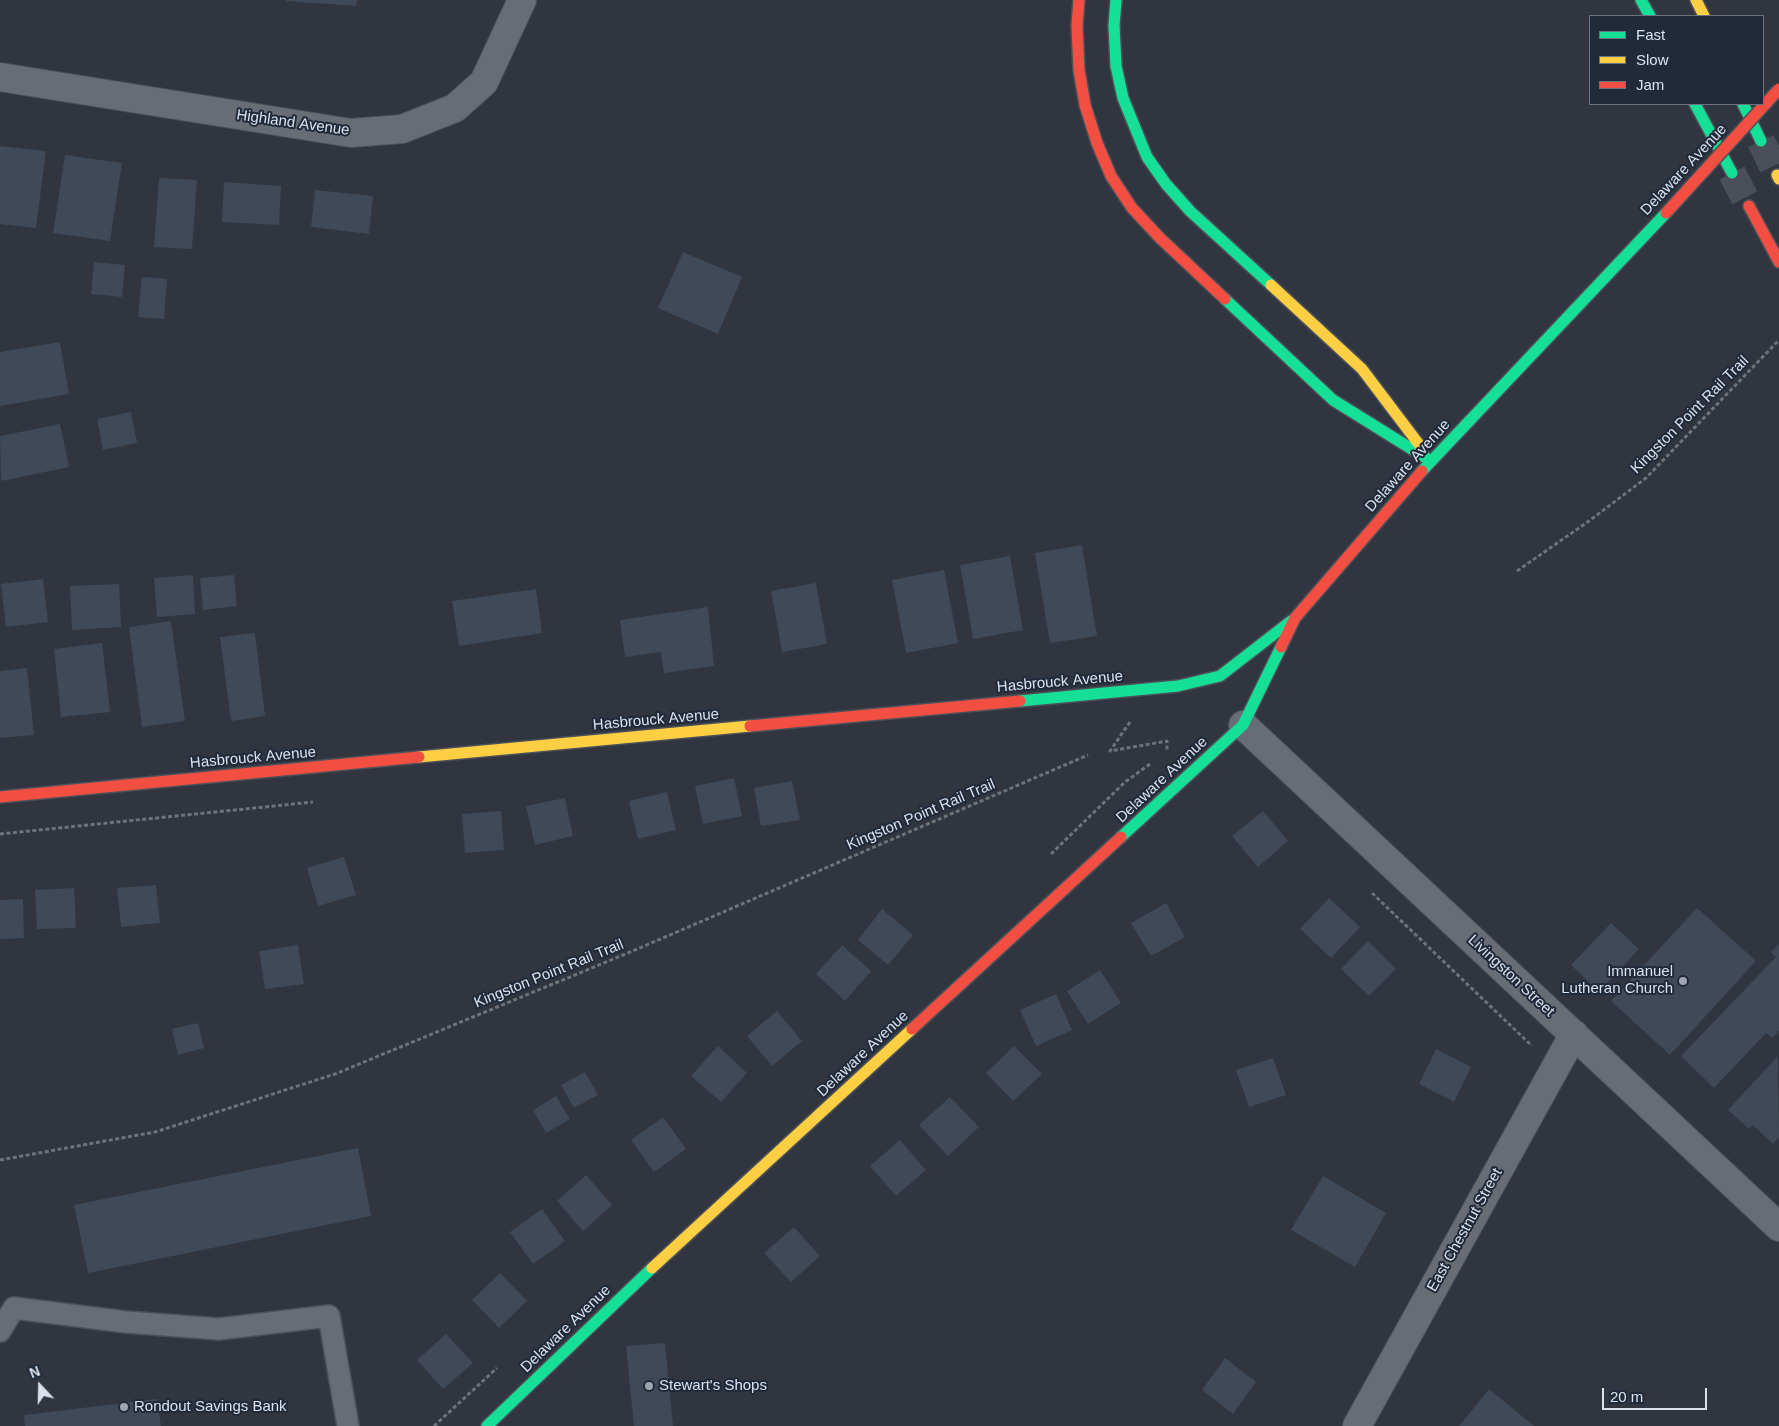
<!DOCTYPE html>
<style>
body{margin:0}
#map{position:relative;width:1779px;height:1426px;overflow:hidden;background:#30353f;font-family:Helvetica,sans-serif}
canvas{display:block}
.legend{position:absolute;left:1589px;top:15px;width:175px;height:90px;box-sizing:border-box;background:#202a3b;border:1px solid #6a7382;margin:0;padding:6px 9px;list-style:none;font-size:15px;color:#dae1ec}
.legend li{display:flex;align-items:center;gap:10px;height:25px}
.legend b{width:25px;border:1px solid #6a7382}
.north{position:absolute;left:15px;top:1361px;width:50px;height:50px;-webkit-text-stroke:4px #202a3b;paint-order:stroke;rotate:339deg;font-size:14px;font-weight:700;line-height:20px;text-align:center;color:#dae1ec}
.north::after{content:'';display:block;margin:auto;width:18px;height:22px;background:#dae1ec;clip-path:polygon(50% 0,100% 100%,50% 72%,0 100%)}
.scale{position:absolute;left:1602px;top:1388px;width:105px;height:22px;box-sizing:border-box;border:2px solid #dae1ec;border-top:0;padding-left:6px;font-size:15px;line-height:18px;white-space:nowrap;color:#dae1ec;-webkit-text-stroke:4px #202a3b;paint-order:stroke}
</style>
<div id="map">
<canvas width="1779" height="1426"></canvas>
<ul class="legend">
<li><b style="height:6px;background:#16e098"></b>Fast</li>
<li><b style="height:6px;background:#ffcf43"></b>Slow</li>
<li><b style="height:6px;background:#f24e42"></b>Jam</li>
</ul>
<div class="north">N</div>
<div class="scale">20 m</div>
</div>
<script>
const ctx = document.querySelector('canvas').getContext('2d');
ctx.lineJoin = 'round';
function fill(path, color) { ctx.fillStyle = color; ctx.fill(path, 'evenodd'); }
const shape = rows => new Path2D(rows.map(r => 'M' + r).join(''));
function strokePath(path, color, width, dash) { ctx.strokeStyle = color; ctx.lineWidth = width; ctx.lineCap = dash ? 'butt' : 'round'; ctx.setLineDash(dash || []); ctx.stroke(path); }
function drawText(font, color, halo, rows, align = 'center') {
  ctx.font = font + ' Helvetica,sans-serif'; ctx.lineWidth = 4; ctx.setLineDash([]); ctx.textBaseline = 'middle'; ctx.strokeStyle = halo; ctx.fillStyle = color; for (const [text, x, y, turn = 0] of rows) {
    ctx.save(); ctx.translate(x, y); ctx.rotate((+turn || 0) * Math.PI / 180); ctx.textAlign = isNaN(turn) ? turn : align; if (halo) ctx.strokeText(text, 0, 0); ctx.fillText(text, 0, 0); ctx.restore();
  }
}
fill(shape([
 [286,0,357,0,356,6,286,1],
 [0,146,46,151,36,228,0,224],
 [65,155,122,163,110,241,53,233],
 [159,178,197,180,192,249,154,247],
 [224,182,281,186,279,225,222,222],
 [315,190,373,196,369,234,311,227],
 [683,252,742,277,718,334,658,308],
 [94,262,125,265,122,297,91,294],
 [142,277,167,279,164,319,138,317],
 [60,342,69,394,0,406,0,352],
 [131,412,137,443,103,450,97,419],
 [60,424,69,467,1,481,0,436],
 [1082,545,1097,636,1050,643,1035,553],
 [1010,556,1023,630,973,639,960,565],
 [944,570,958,643,906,653,892,580],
 [193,575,195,614,157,617,154,578],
 [234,575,237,606,203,610,200,578],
 [43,579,48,622,6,627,1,584],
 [816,583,827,644,782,652,771,591],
 [119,584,121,627,72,630,70,586],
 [536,589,542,633,459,646,452,601],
 [708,607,714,666,664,673,661,652,625,657,620,620],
 [171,621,185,721,142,727,129,627],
 [255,633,265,716,231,721,220,637],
 [102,643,110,712,61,717,54,649],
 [27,668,34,735,0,738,0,671],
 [734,778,742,816,703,824,695,786],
 [792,781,800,820,761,826,754,788],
 [667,792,676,830,638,839,629,801],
 [565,798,573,836,535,845,526,806],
 [501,811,504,850,465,853,462,814],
 [1263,811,1288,841,1258,867,1232,836],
 [344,857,356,895,318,906,307,868],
 [156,885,160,923,121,927,117,888],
 [74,888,76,928,37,929,35,890],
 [1329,898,1360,927,1331,958,1300,929],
 [23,899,24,938,0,939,0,900],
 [1166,903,1185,937,1151,956,1131,923],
 [1697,908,1756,961,1670,1055,1611,1001],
 [882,909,913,935,888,965,858,940],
 [1611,923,1639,949,1599,992,1571,965],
 [1368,941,1396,969,1369,996,1341,969],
 [1779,944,1779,1031,1772,1038,1766,1033,1714,1088,1681,1056,1776,957,1771,952],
 [298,945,304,984,265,989,259,951],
 [842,945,871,971,845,1001,816,974],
 [1100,970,1121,1003,1088,1024,1067,991],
 [1056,994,1072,1030,1036,1046,1020,1010],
 [777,1011,802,1041,772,1066,747,1036],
 [198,1023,204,1048,178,1055,172,1029],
 [718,1046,747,1073,721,1102,691,1076],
 [1014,1046,1042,1074,1013,1101,986,1073],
 [1436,1049,1471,1067,1454,1102,1419,1084],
 [1778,1056,1779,1137,1773,1144,1753,1125,1749,1129,1728,1110],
 [1273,1058,1286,1095,1249,1107,1236,1070],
 [585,1072,598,1095,574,1108,561,1085],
 [556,1096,570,1119,546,1133,533,1110],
 [950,1097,979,1127,948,1156,919,1125],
 [663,1117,686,1149,654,1172,631,1140],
 [900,1140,926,1170,896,1196,870,1166],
 [358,1148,371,1216,88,1273,74,1205],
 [586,1175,612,1205,583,1231,557,1201],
 [1323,1176,1386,1213,1355,1267,1291,1230],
 [542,1209,565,1241,533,1264,510,1232],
 [794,1227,820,1256,791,1282,764,1253],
 [500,1273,527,1301,499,1328,472,1300],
 [446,1334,473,1363,443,1389,417,1360],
 [665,1343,673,1426,634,1426,626,1346],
 [1225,1358,1256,1382,1233,1414,1202,1390],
 [1489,1389,1534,1426,1459,1426],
 [157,1399,161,1426,25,1426,24,1415]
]), '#404958');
strokePath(shape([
 [1761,141,1777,175],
 [1732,173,1749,206]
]), '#4a4f59', 28, [28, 14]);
const lane = shape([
 [0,1331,14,1308,126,1322,219,1329,329,1316,348,1426]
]);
const street = shape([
 [0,77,351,133,402,129,455,108,484,82,522,0],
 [1243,725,1779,1227],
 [1357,1426,1574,1034]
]);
const fast = shape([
 [1116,0,1114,26,1116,66,1123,98,1147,157,1166,184,1190,211,1271,285],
 [1641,0,1650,16],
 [1695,104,1732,173],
 [1743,104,1761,141],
 [1225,299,1333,400,1431,461],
 [1422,471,1666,213],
 [1020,701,1178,686,1220,676,1291,621],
 [1121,837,1243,725,1281,647],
 [487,1426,652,1268]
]);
const slow = shape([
 [1696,0,1704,16],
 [1777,175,1779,179],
 [1271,285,1362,369,1421,447],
 [419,757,750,726],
 [652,1268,912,1029]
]);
const jam = shape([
 [1079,0,1077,26,1079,70,1085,105,1097,143,1111,176,1132,208,1160,238,1225,299],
 [1749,206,1779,262],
 [1281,647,1295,618,1422,471],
 [750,726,1020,701],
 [0,797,419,757],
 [912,1029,1121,837]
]);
strokePath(lane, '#4c5159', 24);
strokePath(street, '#4c5159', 30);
strokePath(fast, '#4c5159', 14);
strokePath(slow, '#4c5159', 14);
strokePath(jam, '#4c5159', 14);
strokePath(shape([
 [1517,571,1589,521,1646,478,1779,340],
 [1130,722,1110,751,1167,741,1167,751],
 [0,834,313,802],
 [1051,854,1125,782,1150,764],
 [1372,893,1532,1046],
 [0,1160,155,1132,335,1074,628,953,1088,755],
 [434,1426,497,1368]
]), '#6e7279', 3, [4, 2.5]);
strokePath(lane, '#686d75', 21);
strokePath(street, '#686d75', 28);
strokePath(fast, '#16e098', 11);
strokePath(slow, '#ffcf43', 11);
strokePath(jam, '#f24e42', 11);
const jamBridge = shape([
 [1666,213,1779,89]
]);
strokePath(jamBridge, '#4c5159', 14, []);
strokePath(jamBridge, '#f24e42', 11);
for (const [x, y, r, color] of [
 [1683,981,5,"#9ea5af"],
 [649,1386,5,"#9ea5af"],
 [124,1407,5,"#9ea5af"]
]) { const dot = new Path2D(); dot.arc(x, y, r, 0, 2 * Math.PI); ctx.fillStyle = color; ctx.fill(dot); strokePath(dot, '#202a3b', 2); }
drawText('15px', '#dae1ec', '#202a3b', [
 ["Highland Avenue",293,123,8],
 ["Delaware Avenue",1684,170,-47],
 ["Kingston Point Rail Trail",1690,415,-45],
 ["Delaware Avenue",1408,466,-48],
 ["Hasbrouck Avenue",1060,682,-5],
 ["Hasbrouck Avenue",656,720,-5],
 ["Hasbrouck Avenue",253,758,-5],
 ["Delaware Avenue",1162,780,-43],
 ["Kingston Point Rail Trail",921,815,-23],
 ["Kingston Point Rail Trail",549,974,-22],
 ["Livingston Street",1511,976,43],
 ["Delaware Avenue",863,1054,-43],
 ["East Chestnut Street",1465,1230,-61],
 ["Delaware Avenue",566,1329,-44]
]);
drawText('15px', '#dae1ec', '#202a3b', [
 ["Immanuel",1673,972,"right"],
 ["Lutheran Church",1673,989,"right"],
 ["Stewart's Shops",659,1386],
 ["Rondout Savings Bank",134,1407]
], 'left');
</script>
